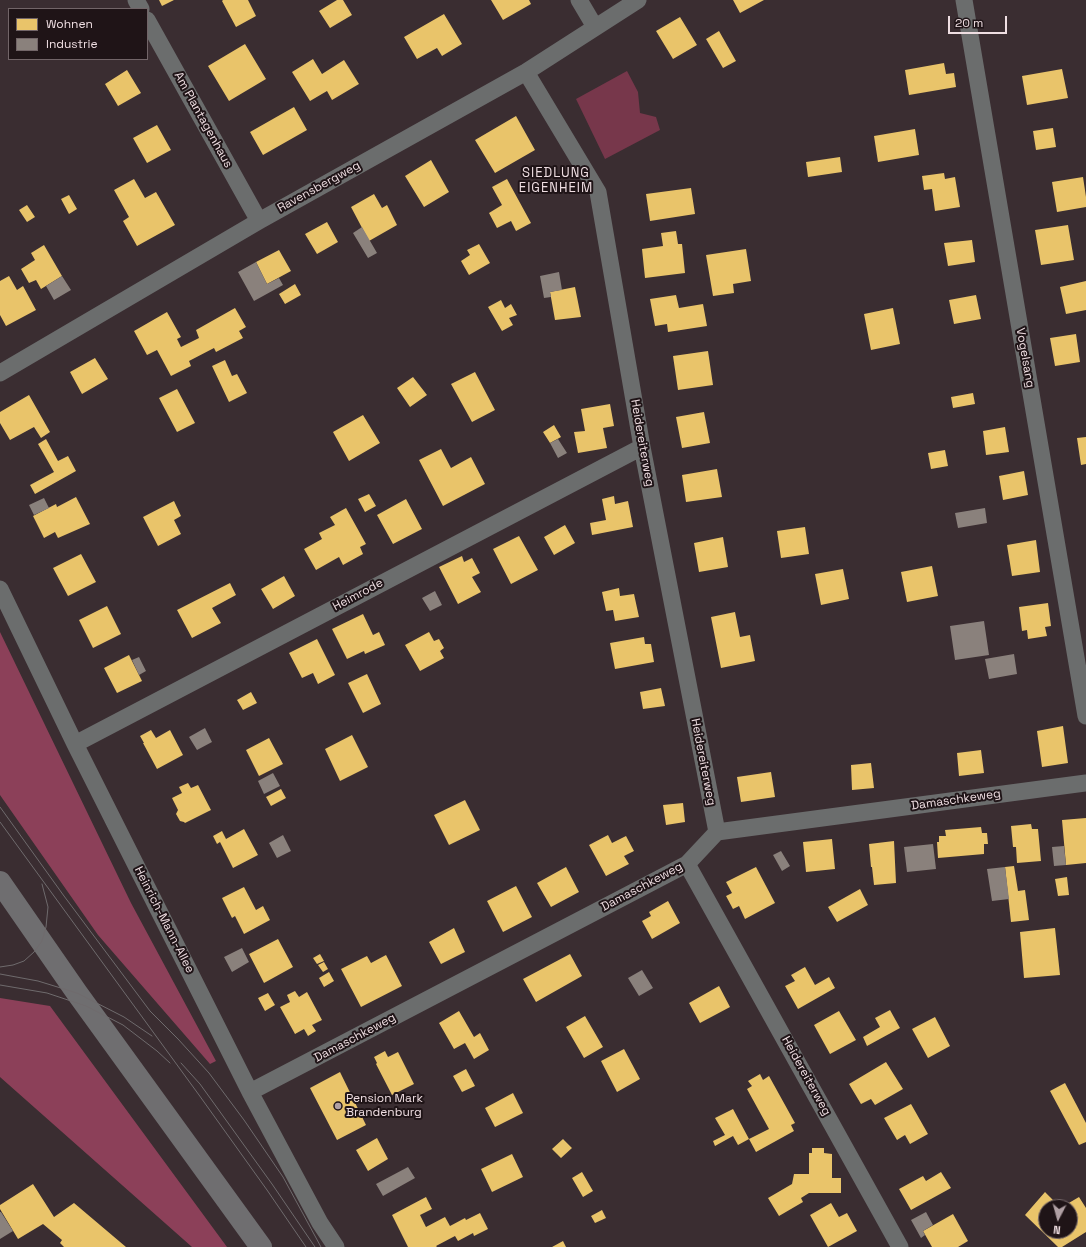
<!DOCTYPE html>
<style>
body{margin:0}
#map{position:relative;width:1086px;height:1247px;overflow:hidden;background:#3a2d31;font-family:"Space Grotesk",sans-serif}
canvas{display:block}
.legend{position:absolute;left:8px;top:8px;width:140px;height:52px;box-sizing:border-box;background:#1f1417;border:1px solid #726568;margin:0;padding:5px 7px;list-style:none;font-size:12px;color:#efdee2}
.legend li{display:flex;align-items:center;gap:8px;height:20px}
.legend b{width:20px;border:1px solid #726568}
.north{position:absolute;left:1038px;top:1199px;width:40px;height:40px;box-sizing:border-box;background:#1f1417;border:1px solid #726568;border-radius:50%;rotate:186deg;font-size:11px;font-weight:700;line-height:16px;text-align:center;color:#efdee2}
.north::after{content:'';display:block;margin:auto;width:14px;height:18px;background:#b0a0a4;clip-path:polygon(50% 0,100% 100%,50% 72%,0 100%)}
.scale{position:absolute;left:948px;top:16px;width:59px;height:18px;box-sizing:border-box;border:2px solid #efdee2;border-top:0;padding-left:5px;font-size:12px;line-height:14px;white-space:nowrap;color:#efdee2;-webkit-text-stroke:3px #1f1417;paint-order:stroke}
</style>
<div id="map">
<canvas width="1086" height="1247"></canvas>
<ul class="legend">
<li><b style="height:11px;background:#e9c46a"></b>Wohnen</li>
<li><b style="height:11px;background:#8a817c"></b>Industrie</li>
</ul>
<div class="north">N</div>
<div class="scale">20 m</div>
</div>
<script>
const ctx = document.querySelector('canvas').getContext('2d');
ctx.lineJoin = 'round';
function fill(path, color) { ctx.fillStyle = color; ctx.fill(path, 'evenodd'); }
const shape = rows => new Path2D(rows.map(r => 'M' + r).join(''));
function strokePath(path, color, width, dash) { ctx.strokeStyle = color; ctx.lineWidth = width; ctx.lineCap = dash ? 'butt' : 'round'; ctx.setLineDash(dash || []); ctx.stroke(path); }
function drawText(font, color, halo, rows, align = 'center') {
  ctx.font = font + ' "Space Grotesk",sans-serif'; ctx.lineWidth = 4; ctx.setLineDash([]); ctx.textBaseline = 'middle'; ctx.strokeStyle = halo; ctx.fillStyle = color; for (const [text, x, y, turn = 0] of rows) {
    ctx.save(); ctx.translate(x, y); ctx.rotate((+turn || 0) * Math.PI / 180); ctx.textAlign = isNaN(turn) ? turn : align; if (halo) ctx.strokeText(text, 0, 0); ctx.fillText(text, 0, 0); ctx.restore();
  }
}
fill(shape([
 [627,71,638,92,640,113,656,117,660,130,605,159,576,99]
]), '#77374b');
fill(shape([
 [0,632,131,903,216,1061,210,1064,98,935,0,795],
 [0,998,50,1006,227,1247,192,1247,0,1077]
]), '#8c4059');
fill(shape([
 [159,0,174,0,162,6],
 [223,0,248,0,256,16,236,27,222,1],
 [337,0,343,0,352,15,330,28,319,11],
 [491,0,529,0,531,4,503,20],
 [733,0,764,0,740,13],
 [444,14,462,44,442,56,437,48,417,59,404,37],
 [680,17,697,45,673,59,656,31],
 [719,31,736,61,723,68,706,39],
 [245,44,266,79,229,101,208,66],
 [313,59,322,74,344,60,359,84,332,100,327,91,310,101,292,72],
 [944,63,946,74,954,73,956,87,909,95,905,70],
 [1062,69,1068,98,1027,105,1022,76],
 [127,70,141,93,118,106,105,84],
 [294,107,307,130,263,155,250,132],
 [516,116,535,150,495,173,475,140],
 [157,125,171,150,147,163,133,138],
 [1053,128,1056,147,1036,150,1033,131],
 [915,129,919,155,878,162,874,136],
 [840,157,842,172,808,177,806,162],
 [431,160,449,192,424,207,405,176],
 [944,173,945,179,955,177,960,207,935,211,932,189,924,190,922,176],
 [1083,177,1086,197,1086,207,1057,212,1052,182],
 [134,179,145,198,156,192,175,225,137,246,123,221,129,217,114,190],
 [507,179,531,223,516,231,511,221,497,228,489,213,502,205,492,187],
 [691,188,695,214,650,221,646,194],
 [374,194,382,208,387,205,397,225,369,241,351,207],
 [69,195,77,209,69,214,61,199],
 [27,205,35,217,27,222,19,210],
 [327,222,338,242,317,254,305,234],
 [1068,225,1074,260,1041,265,1035,230],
 [676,231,678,244,682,244,685,273,645,278,642,249,663,246,661,233],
 [972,240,975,262,948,266,944,243],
 [479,244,490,263,469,275,461,261,470,255,467,250],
 [44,245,62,276,41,289,36,280,29,283,21,269,35,260,31,253],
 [746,249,751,281,733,284,734,293,713,296,706,255],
 [279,250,291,271,267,284,256,262],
 [9,276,17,290,23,286,36,310,6,326,0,315,0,281],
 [1086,281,1086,310,1066,314,1060,287],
 [295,284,301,295,285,304,279,294],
 [575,287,581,317,555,320,550,292],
 [676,295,679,308,703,304,707,326,668,332,667,324,655,326,650,299],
 [976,295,981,319,954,324,949,300],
 [501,300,505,308,511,304,517,315,509,318,513,325,502,331,488,307],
 [235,308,246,327,239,331,243,338,216,352,214,348,189,361,191,366,171,376,157,350,147,355,134,331,167,312,181,337,177,339,181,347,199,338,196,330],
 [893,308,900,344,871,350,864,314],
 [1076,334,1080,362,1055,366,1050,338],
 [708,351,713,385,678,390,673,356],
 [95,358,108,379,82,394,70,372],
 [225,360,232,376,237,374,247,393,229,402,212,366],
 [475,372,495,410,472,422,451,384],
 [413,377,427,395,410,407,397,388],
 [177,389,195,423,177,432,159,398],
 [973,393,975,404,953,408,951,397],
 [29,395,50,432,41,438,34,427,10,440,0,423,0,412],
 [610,404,614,426,603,428,607,448,578,453,574,432,585,431,581,409],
 [704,412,710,443,682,448,676,417],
 [363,415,380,443,349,461,333,432],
 [554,425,561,437,550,443,543,432],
 [1005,427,1009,452,986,455,983,431],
 [1086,437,1086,464,1081,465,1077,438],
 [46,439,58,461,68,456,76,471,35,494,30,485,54,472,38,444],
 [441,449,451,468,471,457,485,484,443,506,419,460],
 [945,450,948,466,931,469,928,453],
 [717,469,722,497,686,502,682,475],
 [1024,471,1028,495,1003,500,999,476],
 [369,494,376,506,365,512,358,499],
 [614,496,615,504,628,501,633,527,592,535,590,523,606,520,602,499],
 [76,497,90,524,58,538,55,532,44,538,33,516,56,504,57,507],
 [406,499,422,529,393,544,377,515],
 [174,501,181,516,174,520,181,534,158,546,143,517],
 [346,508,366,544,360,547,363,554,343,565,339,557,316,570,304,549,322,539,319,533,335,525,330,517],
 [565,525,575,543,554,555,544,537],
 [805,527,809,554,781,558,777,531],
 [519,536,538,570,511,584,493,549],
 [723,537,728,567,699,572,694,543],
 [1036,540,1040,572,1012,576,1007,545],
 [81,554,96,582,68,596,53,568],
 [462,556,464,562,472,558,480,573,472,577,481,592,458,604,439,567],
 [932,566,938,596,907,602,901,572],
 [843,569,849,599,821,605,815,574],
 [284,576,295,596,273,609,261,589],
 [230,583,236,595,212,608,221,623,192,638,177,610],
 [619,588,620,596,634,594,639,617,615,621,613,610,606,611,602,592],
 [1048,603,1051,626,1045,627,1047,636,1028,639,1027,630,1022,631,1019,607],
 [107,606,121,634,93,648,79,620],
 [735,612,740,637,750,635,755,661,721,668,711,617],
 [363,614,373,635,379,632,385,645,365,654,364,651,347,659,332,629],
 [429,632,434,641,439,639,444,648,440,651,444,658,420,671,405,645],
 [644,637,645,644,651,644,654,662,615,669,610,643],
 [317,639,335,675,318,684,313,673,302,678,289,653],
 [129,655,142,681,117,693,104,668],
 [367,674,381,704,363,713,348,683],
 [661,688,665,706,643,709,640,692],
 [251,692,257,703,243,710,237,700],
 [1063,726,1068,763,1042,767,1037,731],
 [151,730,156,738,170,730,183,755,157,769,143,743,144,743,140,736],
 [352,735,368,767,340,781,325,749],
 [269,738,283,764,259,776,246,750],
 [981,750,984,773,959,776,957,753],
 [871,763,874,788,852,790,851,765],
 [771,772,775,797,741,802,737,777],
 [188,783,191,788,198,785,211,810,185,823,184,822,180,821,176,814,178,810,172,798,182,793,179,787],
 [281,789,286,798,271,806,266,797],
 [465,800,480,830,449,845,434,815],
 [683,803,685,822,666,825,663,805],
 [1086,818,1086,863,1066,865,1062,820],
 [1031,824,1032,829,1038,829,1041,861,1017,863,1016,847,1013,847,1011,826],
 [981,827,982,833,987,833,988,844,984,844,984,854,938,858,937,842,939,842,939,836,946,836,945,830],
 [244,829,258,855,233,868,220,842,217,844,213,836,222,831,226,839],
 [608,835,612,843,626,836,634,851,624,856,629,864,606,876,589,845],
 [832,839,835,869,806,872,803,842],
 [894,841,896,883,874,885,872,867,871,867,869,844],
 [1014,866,1018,891,1025,890,1029,920,1011,922,1005,867],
 [566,867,579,892,551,907,537,883],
 [756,867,775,903,745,919,739,906,733,909,726,896,732,893,726,882],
 [1067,877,1069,895,1058,896,1055,879],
 [516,886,532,917,503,932,487,901],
 [244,887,256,910,263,906,270,920,244,934,235,916,232,918,222,898],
 [860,889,868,905,837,922,828,907],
 [668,901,680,923,652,939,642,921,651,916,649,912],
 [454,928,465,952,441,964,429,942],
 [1055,928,1060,975,1024,978,1020,932],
 [278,939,293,967,264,983,249,954],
 [320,954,324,961,317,964,313,958],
 [570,954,582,976,536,1002,523,979],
 [386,955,402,986,361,1007,341,969,367,956,371,963],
 [324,962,328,969,323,972,318,965],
 [805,967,815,985,829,977,835,988,798,1009,785,986,795,981,791,975],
 [329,972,334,981,324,987,319,978],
 [719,986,730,1007,700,1023,689,1003],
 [295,991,299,997,307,992,322,1020,312,1025,316,1031,308,1036,304,1029,295,1034,280,1007,290,1002,287,995],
 [268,993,275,1005,265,1011,258,998],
 [890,1010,900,1028,867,1046,863,1037,880,1027,875,1018],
 [459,1011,474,1037,480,1033,489,1050,474,1059,465,1043,454,1049,439,1023],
 [839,1011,856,1040,830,1054,814,1025],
 [585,1016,603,1047,584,1058,566,1027],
 [935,1017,950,1046,928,1058,912,1029],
 [624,1049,640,1079,617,1092,601,1061],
 [385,1051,388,1057,398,1052,414,1084,392,1095,376,1064,377,1063,374,1057],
 [886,1062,903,1089,875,1105,871,1099,861,1104,849,1084],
 [466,1069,475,1086,462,1092,453,1076],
 [340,1072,366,1125,337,1140,310,1088],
 [760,1074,763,1080,769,1076,795,1123,791,1125,794,1131,756,1152,749,1139,769,1129,747,1089,752,1086,748,1081],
 [1065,1083,1086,1123,1086,1142,1079,1145,1050,1091],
 [513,1093,523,1113,495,1127,485,1108],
 [911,1104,928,1134,910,1144,905,1135,897,1140,884,1118],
 [733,1109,749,1139,738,1145,733,1136,715,1146,713,1141,725,1135,715,1118],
 [377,1138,388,1159,368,1171,356,1150],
 [563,1139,572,1148,561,1158,552,1149],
 [812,1148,824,1148,824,1153,832,1154,832,1178,841,1178,841,1193,809,1193,801,1198,803,1202,779,1216,768,1198,792,1184,794,1174,809,1174,809,1153,812,1153],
 [512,1154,523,1177,492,1192,481,1169],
 [582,1172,593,1191,583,1197,572,1178],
 [941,1172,951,1188,911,1210,899,1189,923,1176,926,1181],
 [33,1184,54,1217,74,1203,126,1247,64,1247,60,1243,62,1240,43,1224,18,1239,0,1209,0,1205],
 [1045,1192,1060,1207,1046,1207,1046,1231,1070,1231,1070,1207,1062,1207,1079,1197,1086,1208,1086,1232,1062,1247,1058,1247,1025,1215],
 [426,1197,432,1209,420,1215,426,1227,445,1217,450,1226,465,1218,466,1220,480,1213,488,1229,474,1236,473,1233,458,1241,455,1236,436,1246,437,1247,408,1247,392,1215],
 [831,1203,839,1217,847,1213,857,1231,828,1247,810,1215],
 [602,1210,606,1218,595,1223,591,1216],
 [953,1214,968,1241,958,1247,932,1247,923,1231],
 [563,1241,566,1247,552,1247]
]), '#e9c46a');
fill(shape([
 [362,227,377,253,368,258,353,233],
 [256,262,267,284,279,278,283,285,254,301,238,272],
 [559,272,562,290,550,292,551,297,544,298,540,276],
 [62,276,71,290,54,300,46,286],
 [558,439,567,453,558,458,550,443],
 [44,498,49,508,34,515,29,505],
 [985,508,987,523,958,528,955,513],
 [435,591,442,605,430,611,422,598],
 [984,621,989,655,955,660,950,626],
 [1014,654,1017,674,989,679,985,659],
 [139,657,146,671,139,675,132,660],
 [205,728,212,742,197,750,189,737],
 [273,773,280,786,264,794,258,781],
 [283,835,291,851,277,858,269,843],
 [933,844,936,869,907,872,904,847],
 [1064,846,1066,865,1054,866,1052,847],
 [781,851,790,866,782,871,773,855],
 [1005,867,1009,899,992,901,987,869],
 [242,948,249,962,232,972,224,957],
 [642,970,653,988,639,996,628,978],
 [408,1167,415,1178,383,1196,376,1184],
 [0,1212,1,1212,13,1231,0,1239],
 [926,1212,933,1225,923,1231,925,1235,921,1238,911,1220]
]), '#8a817c');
strokePath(shape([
 [136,0,141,9],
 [579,0,595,27],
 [964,0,1086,716],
 [147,20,259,221],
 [526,72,598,192,642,447,717,832],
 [0,373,259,221,526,72,638,0],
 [0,589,75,744,250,1092,320,1223,336,1247],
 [75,744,642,447],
 [687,864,900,1247],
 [250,1092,687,864,717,832,1086,783]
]), '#6b6d6d', 17);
strokePath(shape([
 [0,882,77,993,261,1247]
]), '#6f6e70', 22);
strokePath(shape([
 [0,807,64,896,150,1011,178,1039,209,1073,244,1120,283,1177,321,1247],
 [0,822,199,1095,267,1190,306,1247],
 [0,967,13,965,24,961,34,952,42,941,46,927,48,907,42,884],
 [0,974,38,981,77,993,124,1017,152,1036],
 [0,985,47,993,86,1006,123,1025,157,1051,170,1063],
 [181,1063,200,1084,272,1184,315,1247]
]), '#6f6b6d', 1);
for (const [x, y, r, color] of [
 [338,1106,4,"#b0a0a4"]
]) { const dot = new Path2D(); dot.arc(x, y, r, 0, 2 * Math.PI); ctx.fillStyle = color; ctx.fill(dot); strokePath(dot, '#1f1417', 1.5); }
drawText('12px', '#efdee2', '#1f1417', [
 ["Am Plantagenhaus",203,120,61],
 ["Ravensbergweg",319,187,-29],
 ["Vogelsang",1025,358,80],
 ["Heidereiterweg",642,443,80],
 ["Heimrode",358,595,-28],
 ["Heidereiterweg",703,762,79],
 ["Damaschkeweg",956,800,-8],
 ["Damaschkeweg",642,887,-28],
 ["Heinrich-Mann-Allee",164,920,63],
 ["Damaschkeweg",355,1038,-28],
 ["Heidereiterweg",806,1076,61]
]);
drawText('12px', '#efdee2', '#1f1417', [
 ["Pension Mark",346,1099],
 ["Brandenburg",346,1113]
], 'left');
ctx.letterSpacing = '1px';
drawText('13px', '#efdee2', '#1f1417', [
 ["SIEDLUNG",556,173],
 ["EIGENHEIM",556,188]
]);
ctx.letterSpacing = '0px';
</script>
